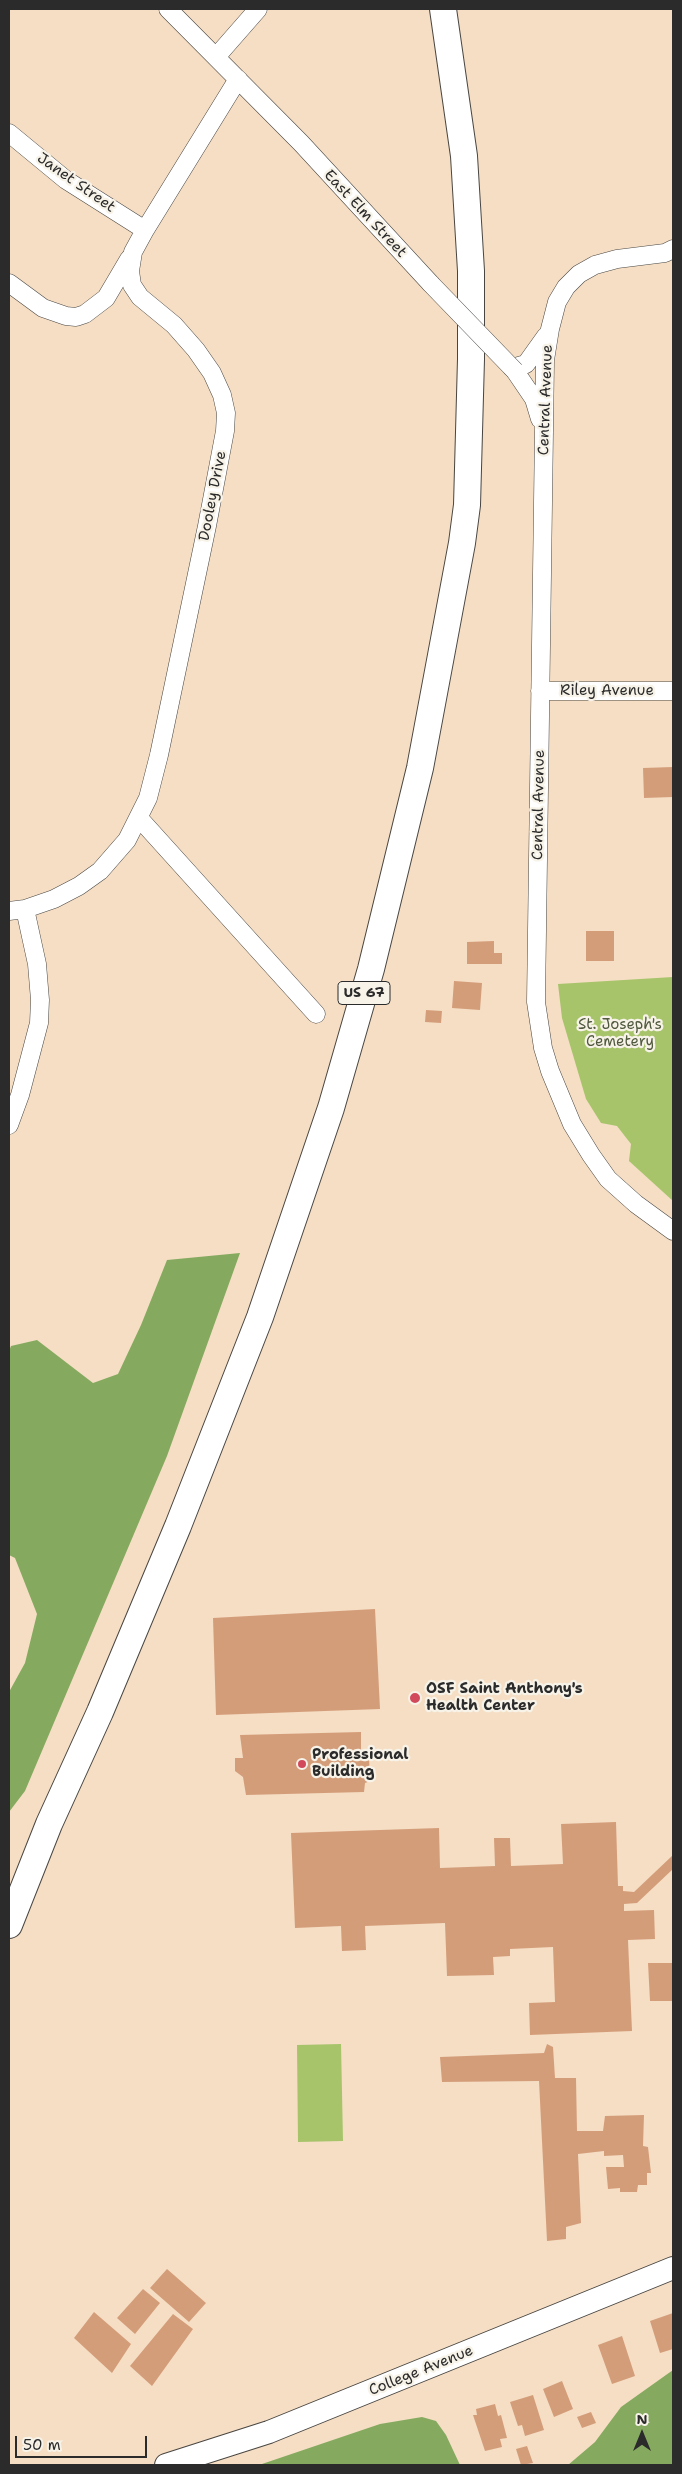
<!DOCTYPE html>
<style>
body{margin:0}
#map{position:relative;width:682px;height:2474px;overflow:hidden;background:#f5dec4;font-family:"Shantell Sans",sans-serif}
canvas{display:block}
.frame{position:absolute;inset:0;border:10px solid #2b2b2b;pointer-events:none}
.north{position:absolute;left:617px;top:2409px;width:50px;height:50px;-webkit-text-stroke:4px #f7f3e8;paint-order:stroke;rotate:0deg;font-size:14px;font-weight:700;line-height:20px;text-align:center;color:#2b2b2b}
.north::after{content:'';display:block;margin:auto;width:18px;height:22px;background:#2b2b2b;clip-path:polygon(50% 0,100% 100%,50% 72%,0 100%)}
.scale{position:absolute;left:15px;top:2436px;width:132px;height:22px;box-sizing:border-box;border:2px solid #2b2b2b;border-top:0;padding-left:6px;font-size:15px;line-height:18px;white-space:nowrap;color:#2b2b2b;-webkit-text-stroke:4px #f7f3e8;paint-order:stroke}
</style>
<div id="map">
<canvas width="682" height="2474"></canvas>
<div class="frame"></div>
<div class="north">N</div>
<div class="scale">50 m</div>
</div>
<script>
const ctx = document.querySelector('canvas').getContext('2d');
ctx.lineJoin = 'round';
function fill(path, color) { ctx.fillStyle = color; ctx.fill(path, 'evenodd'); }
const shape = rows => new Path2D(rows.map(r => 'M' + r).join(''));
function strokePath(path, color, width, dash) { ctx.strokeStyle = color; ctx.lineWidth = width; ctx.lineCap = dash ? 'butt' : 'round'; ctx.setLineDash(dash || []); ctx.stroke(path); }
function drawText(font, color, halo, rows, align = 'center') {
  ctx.font = font + ' "Shantell Sans",sans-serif'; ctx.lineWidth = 4.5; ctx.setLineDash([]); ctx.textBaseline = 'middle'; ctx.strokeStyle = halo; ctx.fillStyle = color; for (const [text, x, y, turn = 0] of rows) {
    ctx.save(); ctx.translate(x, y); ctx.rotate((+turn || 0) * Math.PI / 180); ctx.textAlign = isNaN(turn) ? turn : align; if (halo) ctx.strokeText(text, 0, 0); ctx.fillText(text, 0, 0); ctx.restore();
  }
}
fill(shape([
 [673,977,673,1201,629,1161,631,1144,617,1126,601,1123,586,1099,562,1018,558,984],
 [341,2044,343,2141,298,2142,297,2045]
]), '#a7c46b');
fill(shape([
 [240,1253,167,1456,25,1791,9,1812,9,1692,25,1663,37,1614,15,1558,9,1555,9,1351,11,1346,37,1340,93,1383,118,1374,141,1325,167,1260],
 [673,2370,673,2465,568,2465,595,2442,621,2407],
 [422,2417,436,2421,446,2435,460,2465,259,2465,380,2424]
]), '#85aa5f');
fill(shape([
 [673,767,673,797,644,798,643,768],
 [586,931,614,931,614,961,586,961],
 [494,941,494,953,502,953,502,964,467,964,467,942],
 [454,981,482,983,480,1010,452,1008],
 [426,1010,442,1011,441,1023,425,1022],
 [375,1609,380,1709,216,1715,213,1618],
 [361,1732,361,1757,369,1757,370,1781,365,1783,364,1792,246,1795,243,1777,235,1771,235,1758,243,1758,240,1735],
 [616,1822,618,1886,623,1886,623,1891,634,1892,673,1855,673,1869,637,1903,624,1904,624,1911,654,1910,655,1939,628,1940,632,2031,530,2035,529,2003,555,2002,553,1947,510,1949,510,1956,493,1957,494,1975,447,1976,445,1923,365,1926,366,1950,342,1951,341,1926,295,1928,291,1833,439,1828,440,1868,495,1866,494,1838,510,1838,511,1866,563,1864,561,1824],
 [648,1963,673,1963,673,2001,650,2001],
 [547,2044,553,2047,555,2078,576,2078,577,2131,603,2131,605,2116,644,2115,643,2146,648,2147,651,2173,647,2173,647,2185,638,2185,637,2192,620,2192,620,2188,608,2189,606,2167,624,2167,623,2155,604,2156,604,2151,578,2154,581,2223,566,2227,566,2239,547,2241,539,2081,442,2082,440,2057,544,2053],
 [167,2269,206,2303,189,2322,150,2288],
 [143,2289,160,2303,135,2334,117,2318],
 [94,2312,131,2344,112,2373,74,2338],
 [673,2313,673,2349,660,2353,650,2321],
 [173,2314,193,2329,152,2386,130,2366],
 [622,2336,635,2376,612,2384,598,2345],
 [562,2381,573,2409,554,2417,543,2389],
 [533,2395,544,2430,525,2436,522,2425,518,2426,510,2402],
 [495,2404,498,2416,501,2415,507,2438,500,2439,502,2447,485,2451,473,2415,477,2415,476,2409],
 [591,2412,596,2423,582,2428,577,2417],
 [527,2446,533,2463,521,2465,516,2449]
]), '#d49d7a');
const minor = shape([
 [168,9,301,143,431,284],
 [216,57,258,9],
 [9,133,66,180,145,230],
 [673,249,665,253,617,259,595,265,579,274,566,287,557,302,550,329,545,360,544,431,536,1002,543,1048,550,1071,572,1124,591,1155,608,1179,636,1204,673,1231],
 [9,283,43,308,66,316,76,317,85,314,106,298,129,259],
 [512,368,526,364,546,336],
 [515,371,534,399,540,419],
 [540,691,673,691],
 [139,818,316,1014],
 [9,911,25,909,54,899,79,886,100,871,127,840,148,798,159,755,207,526,225,431,226,413,222,395,212,373,196,350,174,325,140,297,132,285,130,271,133,252,145,230,238,79],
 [9,1125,20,1095,39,1023,40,1000,37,964,25,909]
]);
const major = shape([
 [166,2465,269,2432,673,2268]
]);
const highway = shape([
 [9,1925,49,1824,100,1712,178,1526,260,1317,331,1108,371,969,420,768,462,543,467,505,471,359,471,271,464,156,443,9]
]);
strokePath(minor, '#494642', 19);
strokePath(major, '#494642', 24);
strokePath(highway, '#494642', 28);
strokePath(minor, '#fff', 18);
strokePath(major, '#fff', 22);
strokePath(highway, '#fff', 26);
const minorBridge = shape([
 [431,284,515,371]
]);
strokePath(minorBridge, '#494642', 19, []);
strokePath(minorBridge, '#fff', 18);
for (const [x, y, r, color] of [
 [415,1698,6,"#d1495b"],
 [302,1764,5,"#d1495b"]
]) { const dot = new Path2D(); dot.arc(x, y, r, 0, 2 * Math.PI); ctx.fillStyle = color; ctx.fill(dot); strokePath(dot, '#f7f3e8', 2); }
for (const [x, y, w] of [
 [364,993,52]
]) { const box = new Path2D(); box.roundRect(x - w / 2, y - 11.5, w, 23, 4); ctx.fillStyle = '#f7f3e8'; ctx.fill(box); strokePath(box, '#2b2b2b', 1); }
drawText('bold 14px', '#2b2b2b', null, [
 ["US 67",364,993]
]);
drawText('15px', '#2b2b2b', '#f7f3e8', [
 ["Janet Street",76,183,35],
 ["East Elm Street",365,214,47],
 ["Central Avenue",546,400,-88],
 ["Dooley Drive",213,496,-79],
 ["Riley Avenue",607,691],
 ["Central Avenue",539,805,-89],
 ["College Avenue",421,2371,-22]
]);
drawText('15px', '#50593e', '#f7f3e8', [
 ["St. Joseph's",620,1025],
 ["Cemetery",620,1042]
]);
drawText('bold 15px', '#2b2b2b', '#f7f3e8', [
 ["OSF Saint Anthony's",426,1689],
 ["Health Center",426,1706],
 ["Professional",312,1755],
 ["Building",312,1772]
], 'left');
</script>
